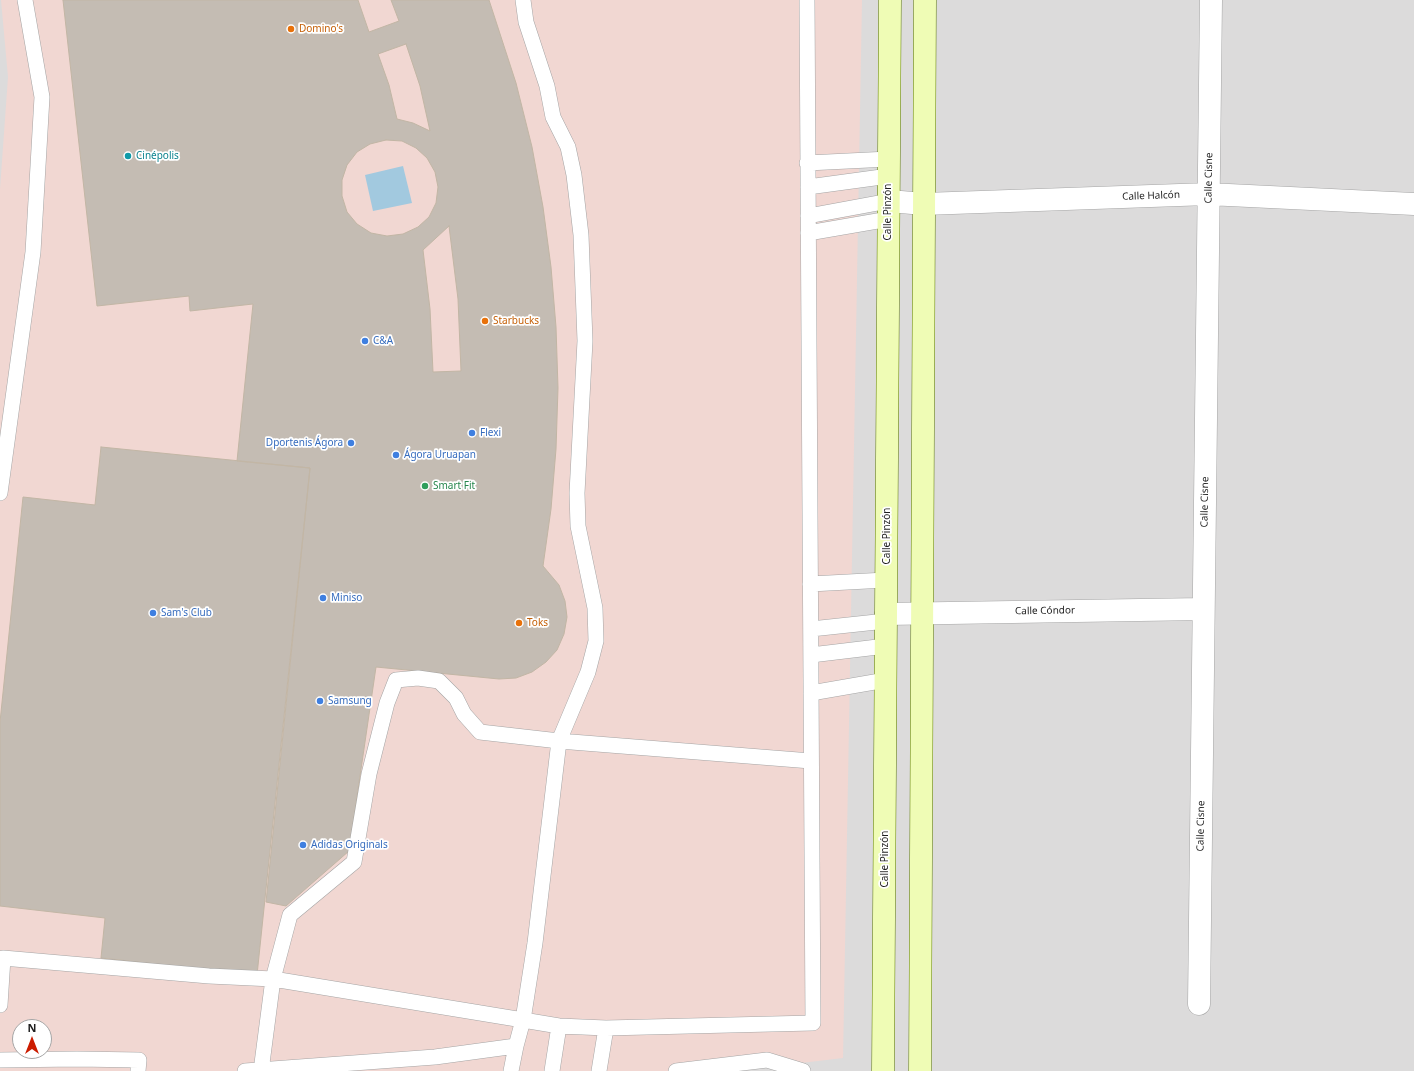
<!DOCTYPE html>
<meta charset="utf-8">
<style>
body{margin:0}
#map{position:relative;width:1414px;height:1071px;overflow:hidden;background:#efede4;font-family:"Noto Sans",sans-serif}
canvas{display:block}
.north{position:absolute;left:12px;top:1019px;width:40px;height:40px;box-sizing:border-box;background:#fff;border:1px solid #a5a5a5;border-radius:50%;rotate:0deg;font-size:11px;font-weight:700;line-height:16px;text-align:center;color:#1e1e1e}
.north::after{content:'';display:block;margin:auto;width:14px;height:18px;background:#cc1c00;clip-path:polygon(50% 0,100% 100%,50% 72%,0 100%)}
</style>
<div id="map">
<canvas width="1414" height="1071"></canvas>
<div class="north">N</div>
</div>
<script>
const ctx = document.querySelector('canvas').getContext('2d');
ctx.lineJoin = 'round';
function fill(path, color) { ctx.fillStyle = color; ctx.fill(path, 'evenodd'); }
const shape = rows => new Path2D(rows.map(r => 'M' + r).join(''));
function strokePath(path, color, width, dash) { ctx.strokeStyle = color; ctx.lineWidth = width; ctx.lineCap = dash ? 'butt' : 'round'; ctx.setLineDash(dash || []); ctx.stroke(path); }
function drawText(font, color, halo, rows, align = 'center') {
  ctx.font = font + ' "Noto Sans",sans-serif'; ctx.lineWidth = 3.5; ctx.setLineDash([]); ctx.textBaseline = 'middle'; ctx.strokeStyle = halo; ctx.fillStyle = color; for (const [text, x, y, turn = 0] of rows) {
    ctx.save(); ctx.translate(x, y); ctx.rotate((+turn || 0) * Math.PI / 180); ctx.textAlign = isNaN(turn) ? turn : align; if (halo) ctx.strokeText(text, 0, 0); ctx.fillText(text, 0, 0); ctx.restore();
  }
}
fill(shape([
 [0,0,1414,0,1414,1071,0,1071],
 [20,1027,44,1027,44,1051,20,1051]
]), '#dcdbdb');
fill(shape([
 [1,0,862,0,843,1058,734,1071,0,1071,0,189,8,77],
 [20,1027,44,1027,44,1051,20,1051]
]), '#f1d7d2');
fill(shape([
 [403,166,412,203,373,211,365,175]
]), '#a2c9df');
const building = shape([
 [63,0,358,0,369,32,399,21,391,0,489,0,516,83,532,147,543,207,551,267,556,327,558,388,556,449,551,509,543,566,559,585,565,601,567,617,564,634,557,650,546,662,532,672,516,678,499,679,376,667,349,851,286,906,266,902,310,468,237,461,253,304,190,311,189,296,97,306,63,0],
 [406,44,420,86,430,131,413,123,397,119,389,85,378,54,406,44],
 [386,140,402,141,416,148,427,158,435,172,438,187,436,203,429,217,418,227,403,234,387,236,371,233,357,224,347,212,342,196,342,180,347,165,357,152,370,144,386,140],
 [449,226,458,299,461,371,433,372,430,309,423,250,449,226],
 [101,447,310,468,257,975,101,958,105,918,0,906,0,722,23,497,95,505,101,447]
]);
fill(building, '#c4bcb3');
strokePath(building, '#c2b6a5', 1);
const lane = shape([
 [523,0,526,22,547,86,553,117,568,147,574,175,581,235,585,341,577,493,578,526,595,608,596,641,588,672,559,741,535,943,523,1020,559,1026,606,1028,813,1023,807,0],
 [807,163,889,159],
 [808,187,889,176],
 [808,216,889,201],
 [808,233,889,219],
 [0,493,33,252,42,97,25,0],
 [810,584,886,580],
 [811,629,886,621],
 [811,655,886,646],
 [811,693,886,680],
 [0,1005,3,958,209,976,273,979,523,1020,516,1046,435,1057,245,1071],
 [0,1060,77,1059,139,1060,138,1071],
 [261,1071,273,979,290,915,354,862,369,774,387,703,396,680,418,678,439,681,456,698,464,714,480,732,559,741,811,761],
 [511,1071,516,1046],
 [552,1071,559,1026],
 [599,1071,606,1028],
 [676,1071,767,1060,803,1071]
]);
const street = shape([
 [889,201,924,204,1208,194,1414,204],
 [886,614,1203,609],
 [1199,1004,1211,0]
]);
const secondary = shape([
 [883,1071,890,0],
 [920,1071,925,0]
]);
strokePath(lane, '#a5a5a5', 16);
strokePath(street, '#a5a5a5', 23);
strokePath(secondary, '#5c7901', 23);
strokePath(lane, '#fff', 15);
strokePath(street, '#fff', 22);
strokePath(secondary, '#effcb5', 22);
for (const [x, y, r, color] of [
 [291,29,4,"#e8710a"],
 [128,156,4,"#0f9aa8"],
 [485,321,4,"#e8710a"],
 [365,341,4,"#3f7fe0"],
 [472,433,4,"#3f7fe0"],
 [351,443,4,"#3f7fe0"],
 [396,455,4,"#3f7fe0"],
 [425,486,4,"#2e9e5b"],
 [323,598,4,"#3f7fe0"],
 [153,613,4,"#3f7fe0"],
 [519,623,4,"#e8710a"],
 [320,701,4,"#3f7fe0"],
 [303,845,4,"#3f7fe0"]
]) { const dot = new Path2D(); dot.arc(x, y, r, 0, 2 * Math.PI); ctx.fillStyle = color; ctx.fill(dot); strokePath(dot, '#fff', 1.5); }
drawText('10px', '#c56008', '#fff', [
 ["Domino's",299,29],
 ["Starbucks",493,321],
 ["Toks",527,623]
], 'left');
drawText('10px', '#0d838f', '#fff', [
 ["Cinépolis",136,156]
], 'left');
drawText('10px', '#1e1e1e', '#fff', [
 ["Calle Cisne",1209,178,-89],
 ["Calle Halcón",1151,196,-2],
 ["Calle Pinzón",888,212,-90],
 ["Calle Cisne",1205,502,-89],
 ["Calle Pinzón",887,536,-90],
 ["Calle Cóndor",1045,611,-1],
 ["Calle Cisne",1201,826,-89],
 ["Calle Pinzón",885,859,-90]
]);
drawText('10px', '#366cbe', '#fff', [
 ["C&A",373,341],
 ["Flexi",480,433],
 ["Dportenis Ágora",343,443,"right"],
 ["Ágora Uruapan",404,455],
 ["Miniso",331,598],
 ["Sam's Club",161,613],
 ["Samsung",328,701],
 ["Adidas Originals",311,845]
], 'left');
drawText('10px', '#27864d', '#fff', [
 ["Smart Fit",433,486]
], 'left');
</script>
